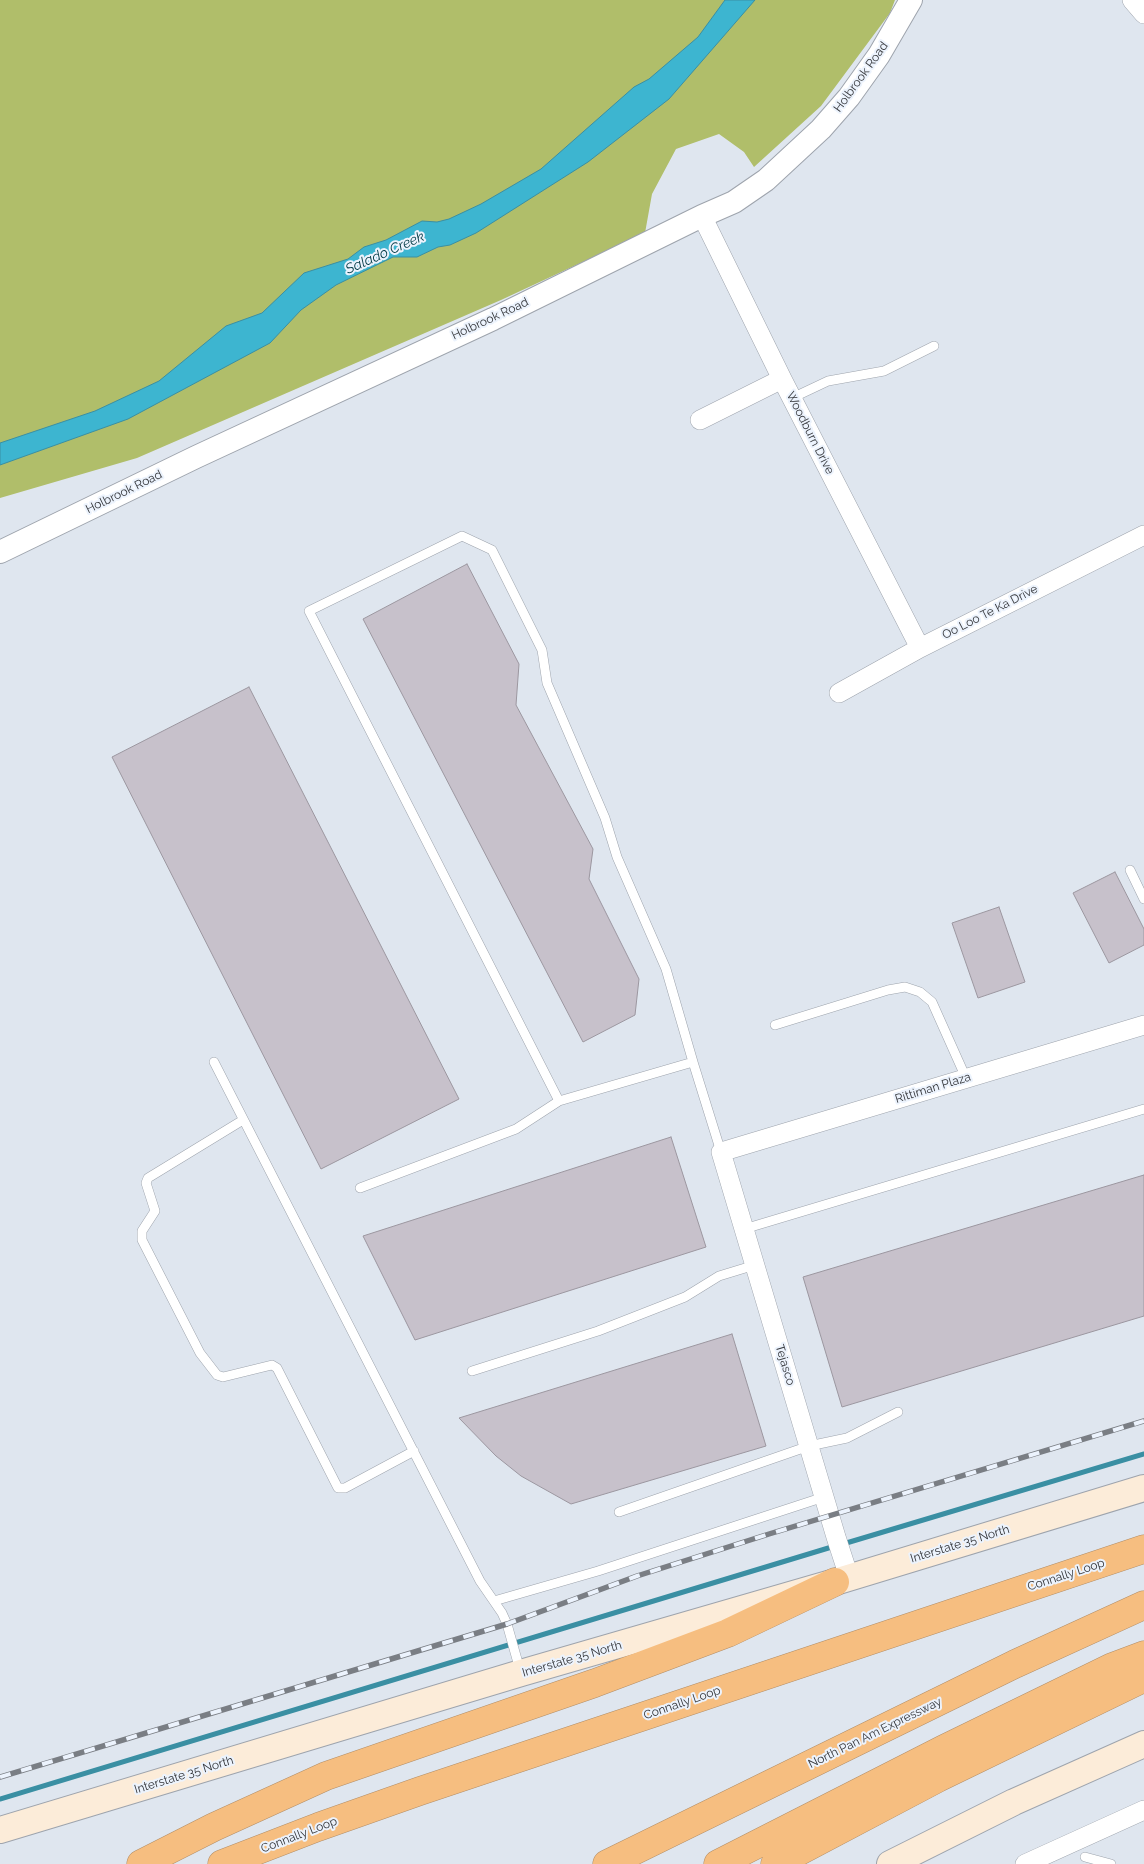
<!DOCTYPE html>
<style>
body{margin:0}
canvas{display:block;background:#dfe6ef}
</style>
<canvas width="1144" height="1864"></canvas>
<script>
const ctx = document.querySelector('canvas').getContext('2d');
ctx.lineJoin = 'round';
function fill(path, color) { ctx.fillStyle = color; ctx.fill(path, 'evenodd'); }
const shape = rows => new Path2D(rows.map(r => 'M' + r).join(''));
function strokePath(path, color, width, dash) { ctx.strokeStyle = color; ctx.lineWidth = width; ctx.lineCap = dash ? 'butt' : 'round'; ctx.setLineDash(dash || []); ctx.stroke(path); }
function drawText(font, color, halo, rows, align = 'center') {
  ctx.font = font + ' Raleway,sans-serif'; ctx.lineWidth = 4; ctx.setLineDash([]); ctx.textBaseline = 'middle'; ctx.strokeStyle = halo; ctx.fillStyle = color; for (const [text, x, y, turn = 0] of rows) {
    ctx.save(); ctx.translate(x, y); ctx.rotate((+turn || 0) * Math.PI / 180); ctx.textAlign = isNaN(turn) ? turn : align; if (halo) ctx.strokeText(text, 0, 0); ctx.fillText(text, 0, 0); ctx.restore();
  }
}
fill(shape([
 [0,0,895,0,890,13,821,106,754,167,744,152,719,134,676,149,652,194,645,233,501,300,137,458,0,498]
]), '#b0be6a');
const water = shape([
 [725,0,755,0,669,99,588,162,476,233,450,245,438,247,417,257,393,257,336,285,301,310,270,343,128,419,0,465,0,443,95,411,159,381,226,326,262,313,304,273,348,259,364,247,386,240,422,221,437,222,449,219,481,204,541,169,634,87,649,79,698,37,725,0]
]);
fill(water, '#3db5d0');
strokePath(water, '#3a8fa3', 1);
strokePath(shape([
 [843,1544,1144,1454],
 [0,1799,835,1546]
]), '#3a8fa3', 5);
const building = shape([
 [467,564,519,664,516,705,593,849,589,879,639,979,635,1015,583,1042,363,619,467,564],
 [249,687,459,1099,321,1169,112,757,249,687],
 [1115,872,1144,929,1144,945,1109,963,1073,893,1115,872],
 [999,907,1025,982,978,998,952,923,999,907],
 [671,1137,706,1247,415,1340,363,1236,671,1137],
 [1144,1175,1144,1316,842,1407,803,1277,1144,1175],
 [732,1334,766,1446,571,1504,521,1476,496,1456,459,1418,732,1334]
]);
fill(building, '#c7c1cb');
strokePath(building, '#9c97a0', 1);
const service = shape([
 [792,398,828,381,884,371,934,346],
 [1130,870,1144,899],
 [775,1025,888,990,905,987,920,992,932,1002,966,1078],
 [214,1062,480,1581,502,1613,507,1624,520,1670],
 [693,1062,666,969,617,857,605,818,547,683,542,650,492,550,462,536,309,611,559,1101,693,1062,721,1152],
 [243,1120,148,1178,146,1183,155,1211,142,1231,142,1240,200,1353,217,1375,223,1377,272,1365,277,1368,338,1488,345,1488,414,1451],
 [360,1188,516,1129,559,1101],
 [744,1229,1144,1109],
 [472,1371,598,1331,685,1297,719,1276,755,1265],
 [619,1512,809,1446,847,1438,898,1412],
 [494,1601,598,1571,824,1497],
 [1085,1857,1111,1864]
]);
const minor = shape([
 [1132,0,1144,14],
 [702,216,782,379,920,648],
 [700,420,782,379],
 [839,693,920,648,1144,535],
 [849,1577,836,1537,721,1152,1144,1025],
 [1025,1864,1144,1810]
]);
const tertiary = shape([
 [0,552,196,457,493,319,702,216,734,202,766,180,821,129,849,97,879,55,911,0]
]);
const secondary = shape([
 [0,1830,521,1673,835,1582,1144,1488],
 [890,1864,1014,1802,1144,1744]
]);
const motorway = shape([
 [141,1864,214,1827,326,1776,595,1683,728,1633,835,1582],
 [222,1864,318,1827,420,1791,1144,1549],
 [607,1864,1015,1664,1144,1605],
 [718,1864,944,1749,1112,1667,1144,1655],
 [775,1864,938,1778,1144,1678]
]);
strokePath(service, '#9ea4ad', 10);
strokePath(minor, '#9ea4ad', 20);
strokePath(tertiary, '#9ea4ad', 24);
strokePath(secondary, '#9ea4ad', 28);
strokePath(motorway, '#b28e67', 29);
strokePath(service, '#fff', 9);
strokePath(minor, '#fff', 19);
strokePath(tertiary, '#fff', 22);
strokePath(secondary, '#fcecd9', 26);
strokePath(motorway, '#f6be80', 28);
const rail = shape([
 [0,1777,507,1624,637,1576,769,1534,1144,1421]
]);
strokePath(rail, '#7a7e84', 5.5);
strokePath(rail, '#ecf3fd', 4, [11]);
drawText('12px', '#333539', '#ecf3fd', [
 ["Holbrook Road",861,77,-54],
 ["Holbrook Road",490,319,-25],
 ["Woodburn Drive",810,433,63],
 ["Holbrook Road",124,492,-26],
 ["Oo Loo Te Ka Drive",990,612,-27],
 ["Rittiman Plaza",933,1088,-17],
 ["Tejasco",785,1365,73],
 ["Interstate 35 North",960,1544,-17],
 ["Connally Loop",1066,1575,-18],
 ["Interstate 35 North",572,1659,-16],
 ["Connally Loop",682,1703,-19],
 ["North Pan Am Expressway",875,1733,-26],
 ["Interstate 35 North",184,1775,-17],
 ["Connally Loop",299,1835,-21]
]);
drawText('italic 14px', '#003944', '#ecf3fd', [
 ["Salado Creek",385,253,-24]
]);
</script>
